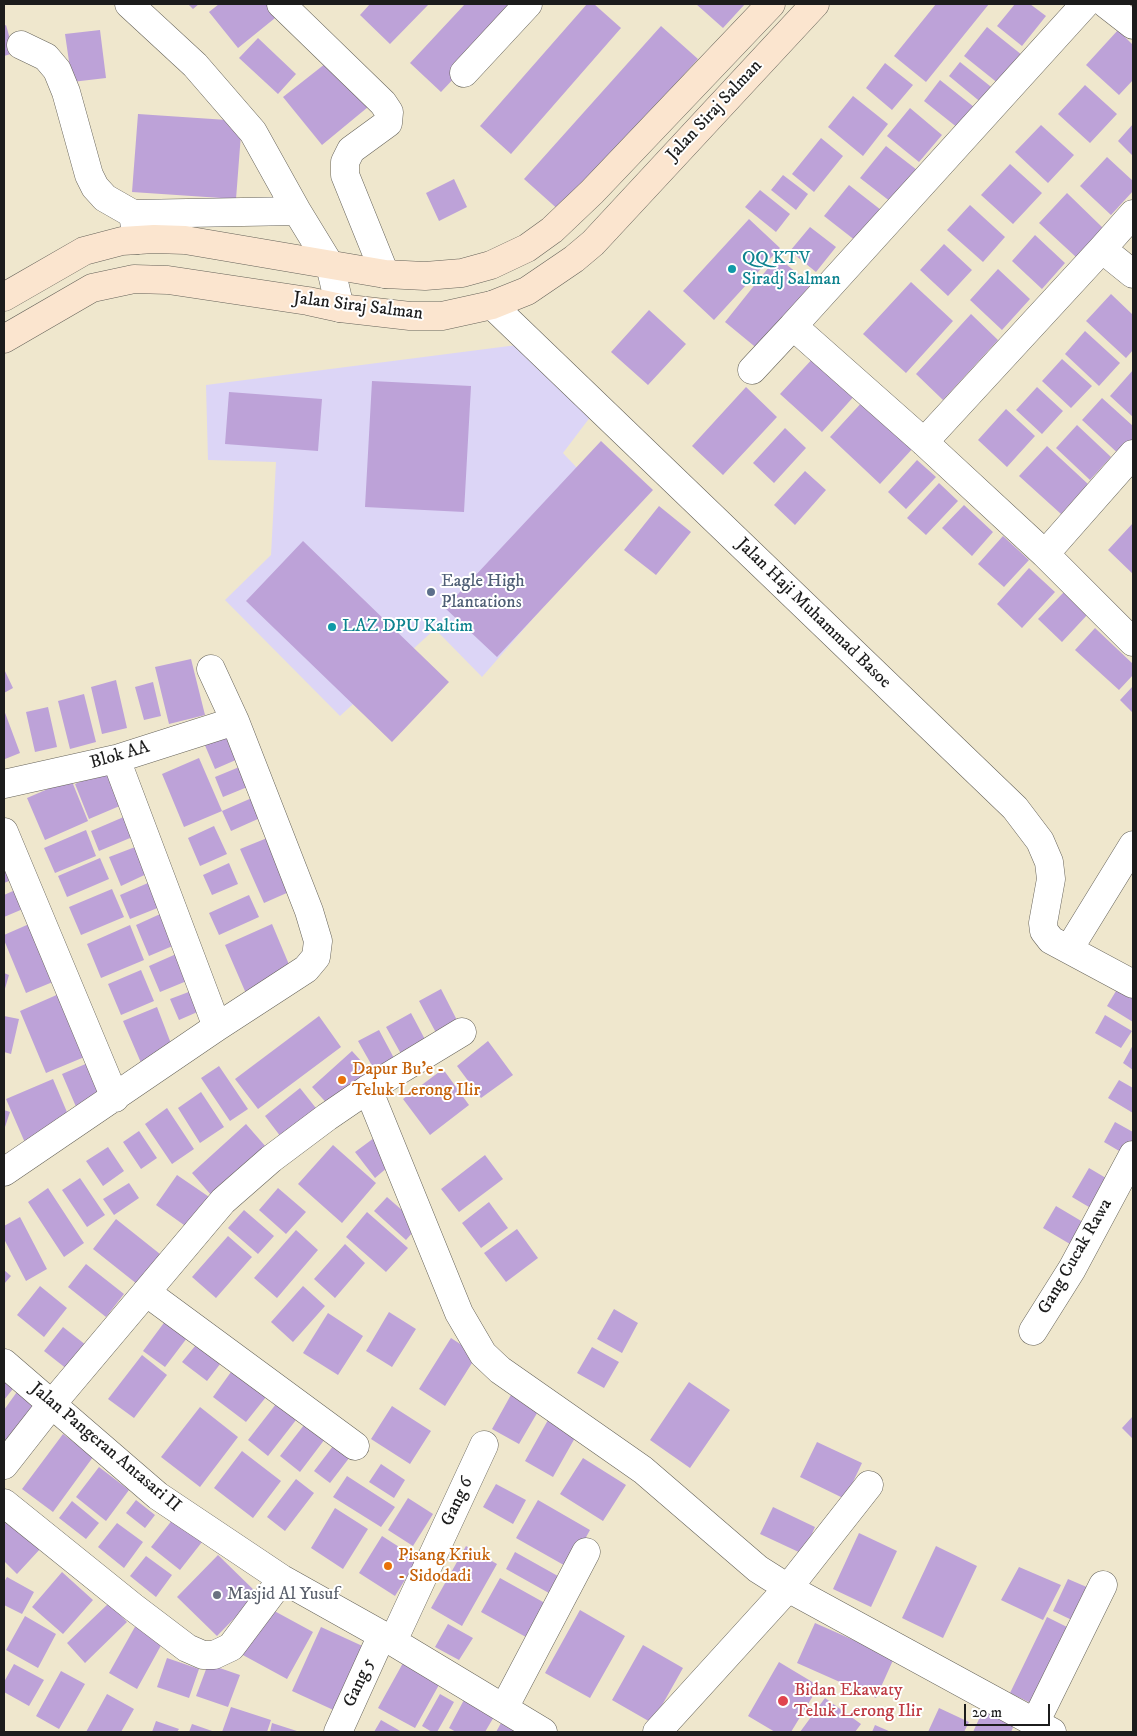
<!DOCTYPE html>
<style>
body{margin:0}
#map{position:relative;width:1137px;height:1736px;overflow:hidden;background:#efe7cd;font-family:"IM FELL DW Pica",serif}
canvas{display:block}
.frame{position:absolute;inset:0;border:5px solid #1c1c1c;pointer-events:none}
.scale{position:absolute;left:964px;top:1704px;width:86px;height:22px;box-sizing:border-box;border:2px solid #1c1c1c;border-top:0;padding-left:6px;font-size:15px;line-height:18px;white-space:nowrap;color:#1c1c1c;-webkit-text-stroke:4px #fff;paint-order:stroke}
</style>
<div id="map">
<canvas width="1137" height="1736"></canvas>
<div class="frame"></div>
<div class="scale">20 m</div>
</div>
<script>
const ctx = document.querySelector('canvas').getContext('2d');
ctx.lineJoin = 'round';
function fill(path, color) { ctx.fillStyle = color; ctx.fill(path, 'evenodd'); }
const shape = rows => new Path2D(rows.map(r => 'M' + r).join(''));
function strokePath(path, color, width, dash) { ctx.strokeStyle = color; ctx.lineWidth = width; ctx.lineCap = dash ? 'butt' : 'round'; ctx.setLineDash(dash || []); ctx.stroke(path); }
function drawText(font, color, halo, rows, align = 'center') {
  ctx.font = font + ' "IM FELL DW Pica",serif'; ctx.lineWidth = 4; ctx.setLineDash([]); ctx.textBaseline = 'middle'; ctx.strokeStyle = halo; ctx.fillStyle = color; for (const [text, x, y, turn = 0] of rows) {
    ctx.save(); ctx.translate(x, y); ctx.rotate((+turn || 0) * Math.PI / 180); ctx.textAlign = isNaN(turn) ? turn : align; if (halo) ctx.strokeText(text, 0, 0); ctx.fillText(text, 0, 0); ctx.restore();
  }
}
fill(shape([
 [517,345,591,416,563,453,622,516,482,677,435,629,340,716,225,600,271,555,276,462,208,460,206,385]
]), '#dcd5f6');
fill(shape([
 [188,4,199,4,193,9],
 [219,4,272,4,280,14,238,48,209,12],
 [370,4,429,4,390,44,360,15],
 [465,4,524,4,441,92,410,63],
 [587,4,594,4,621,28,511,154,480,126],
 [696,4,745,4,723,28],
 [936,4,989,4,926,82,894,56],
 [1015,4,1030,4,1046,16,1022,46,997,26],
 [6,25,14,53,4,56,4,26],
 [661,26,698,59,561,212,524,179],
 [987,27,1022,55,999,84,964,56],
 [100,30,106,78,72,82,65,34],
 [1118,30,1133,45,1133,80,1119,95,1086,65],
 [258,38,296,74,278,94,239,58],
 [330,60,368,107,322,145,283,97],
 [960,62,995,90,983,104,949,76],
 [885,63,913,85,892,110,866,88],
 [940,80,974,107,958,128,924,101],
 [1085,85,1117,114,1090,143,1058,114],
 [853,96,888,124,863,156,828,127],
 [910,108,942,135,919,162,887,136],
 [138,114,242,121,236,199,132,192],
 [1133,124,1133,156,1118,141],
 [1041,125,1074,155,1048,183,1015,152],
 [821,138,843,156,814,192,792,174],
 [886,146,917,170,891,202,860,178],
 [1107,157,1133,181,1133,191,1111,215,1080,186],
 [1010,164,1042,193,1013,224,981,195],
 [783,175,808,194,796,210,771,190],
 [454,179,467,207,439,221,426,193],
 [849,185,881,210,856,241,824,216],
 [760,190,790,214,776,232,745,207],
 [1067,193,1103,228,1076,257,1039,223],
 [970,205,1005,237,983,262,947,230],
 [749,219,780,248,714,320,683,291],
 [810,227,836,247,816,272,790,251],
 [1035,235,1065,263,1042,289,1012,261],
 [944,244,972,270,948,296,920,270],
 [777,257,811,284,759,350,725,322],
 [998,269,1030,299,1002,330,970,300],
 [911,282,953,321,906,373,863,334],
 [1111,294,1133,315,1133,350,1126,358,1086,321],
 [649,310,686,344,648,385,611,352],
 [971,314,998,340,943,400,916,374],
 [1085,331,1120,363,1099,386,1065,354],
 [815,356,856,394,822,432,780,394],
 [1062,359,1092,386,1071,408,1042,381],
 [1133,370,1133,417,1110,396],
 [372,381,471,386,464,512,365,507],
 [746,387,777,417,723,475,692,446],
 [1037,387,1063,411,1042,434,1016,410],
 [229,392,322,399,318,451,225,444],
 [1102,398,1133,426,1133,445,1122,457,1082,420],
 [864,400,914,447,880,484,830,437],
 [1006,409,1035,436,1007,467,978,440],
 [1077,425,1111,457,1090,480,1056,448],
 [785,428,806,448,774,483,753,463],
 [601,441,653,490,497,657,445,608],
 [1047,446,1088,484,1061,514,1019,476],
 [917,460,936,477,906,509,888,492],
 [805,471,826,490,795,525,774,505],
 [939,483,958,501,926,535,907,518],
 [964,505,993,532,972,556,942,528],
 [659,506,691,532,656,575,624,550],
 [1133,523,1133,574,1108,550],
 [1003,536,1029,560,1004,587,978,564],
 [303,541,449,682,392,742,246,601],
 [1029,568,1055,592,1022,628,997,604],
 [1064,592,1088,614,1062,642,1038,619],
 [1095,628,1133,664,1133,675,1119,690,1075,650],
 [191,659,205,715,169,724,155,667],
 [4,669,13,688,4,693],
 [116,680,127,728,102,734,91,687],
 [153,682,161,716,144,720,135,687],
 [1133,686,1133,713,1120,700],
 [84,694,96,742,70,749,58,701],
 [48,707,57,747,35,752,26,712],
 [4,710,20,753,5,759,4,755],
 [236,729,245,756,215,769,204,743],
 [199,758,222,811,184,827,162,774],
 [249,763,257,783,223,797,215,777],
 [115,767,129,802,89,819,75,784],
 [71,779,88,821,45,840,27,798],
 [261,794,269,814,231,831,222,811],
 [133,813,142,833,99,851,91,831],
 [214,826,227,854,200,866,188,838],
 [86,830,96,856,55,873,44,848],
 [277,834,298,888,264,903,240,849],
 [143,844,155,870,121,886,109,857],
 [4,858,19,877,4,883],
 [100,858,109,879,67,897,58,876],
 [229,863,238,884,212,895,203,875],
 [155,880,165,905,130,919,120,895],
 [22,887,30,906,4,917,4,895],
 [112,889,124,917,81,935,69,907],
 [249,895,259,917,219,935,209,913],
 [169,910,182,942,149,956,136,925],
 [36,921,60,979,26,993,4,940,4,935],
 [272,924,293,974,248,998,225,945],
 [130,925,144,960,101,978,87,944],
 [183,951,194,978,160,992,149,966],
 [141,970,154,1001,121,1015,108,984],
 [4,973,9,975,4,992],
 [1119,986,1133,994,1133,1022,1107,1006],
 [441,989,462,1030,441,1042,419,1001],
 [68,990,94,1053,46,1073,20,1011],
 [194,990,202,1010,179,1020,170,999],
 [157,1007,175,1054,145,1072,123,1021],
 [411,1013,429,1047,405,1061,386,1027],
 [1105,1015,1132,1031,1121,1048,1095,1033],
 [4,1016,19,1019,11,1054,4,1052],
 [319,1016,341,1047,258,1109,235,1079],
 [379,1030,395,1060,375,1071,358,1041],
 [488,1041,513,1075,481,1098,457,1066],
 [1133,1045,1133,1070,1123,1063],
 [352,1051,372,1073,332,1109,312,1087],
 [95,1060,109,1095,77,1109,62,1074],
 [219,1066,248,1109,230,1121,201,1078],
 [443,1069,469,1105,430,1135,403,1099],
 [53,1079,72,1124,26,1145,6,1099],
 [1119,1080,1133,1088,1133,1113,1108,1098],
 [300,1088,323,1117,287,1145,265,1116],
 [201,1092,224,1127,200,1143,178,1108],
 [167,1108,194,1149,172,1164,145,1124],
 [4,1110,10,1112,4,1130],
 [1115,1122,1133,1132,1133,1142,1126,1155,1104,1142],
 [246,1124,273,1155,191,1230,156,1205,177,1175,218,1203,192,1173],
 [139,1131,157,1158,141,1169,123,1142],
 [378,1135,395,1161,375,1178,355,1152],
 [333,1145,376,1183,342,1223,298,1184],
 [108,1147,124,1171,103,1186,86,1161],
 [485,1155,503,1179,459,1212,441,1189],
 [1089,1168,1116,1184,1099,1213,1072,1197],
 [80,1178,105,1215,87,1227,62,1190],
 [129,1183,139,1198,114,1215,103,1199],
 [48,1188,84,1243,64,1257,28,1202],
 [278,1188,306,1212,286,1234,259,1210],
 [387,1197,419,1225,406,1240,374,1211],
 [489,1202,508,1228,481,1248,462,1223],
 [1056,1206,1093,1228,1080,1250,1043,1228],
 [244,1210,274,1236,258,1254,228,1228],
 [367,1212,408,1248,386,1272,346,1237],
 [20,1217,47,1269,26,1281,4,1239,4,1226],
 [116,1219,160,1254,137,1284,93,1249],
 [517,1229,538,1258,506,1282,484,1253],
 [296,1230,318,1250,277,1298,254,1278],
 [228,1236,252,1257,216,1298,192,1277],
 [345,1244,365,1263,335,1298,314,1279],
 [86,1264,124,1294,106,1317,68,1287],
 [4,1270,11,1276,4,1284],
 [40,1286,67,1308,44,1337,17,1315],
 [303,1286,325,1306,293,1342,271,1322],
 [614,1309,638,1323,622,1353,597,1339],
 [389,1312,416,1329,392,1367,366,1351],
 [328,1313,363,1336,338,1375,303,1353],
 [169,1316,190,1334,165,1367,143,1351],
 [63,1327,91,1349,72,1373,44,1351],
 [451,1338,477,1355,445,1406,419,1389],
 [200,1340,224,1359,207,1381,182,1362],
 [592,1347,619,1362,604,1388,577,1373],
 [142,1355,167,1375,134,1418,108,1399],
 [236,1365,270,1392,246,1422,213,1397],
 [4,1375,16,1385,4,1400],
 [689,1382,730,1410,690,1468,650,1440],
 [19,1389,40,1407,10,1443,4,1439,4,1410],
 [512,1393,540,1408,519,1444,492,1429],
 [283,1395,303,1411,268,1456,248,1440],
 [392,1406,431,1431,410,1464,371,1439],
 [200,1407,238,1437,200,1487,161,1457],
 [311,1416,331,1431,300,1472,280,1456],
 [1133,1416,1133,1439,1122,1428],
 [548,1420,576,1436,553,1477,525,1461],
 [63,1434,93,1457,53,1512,22,1489],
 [340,1437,356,1449,330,1483,314,1471],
 [817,1442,862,1463,845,1499,800,1477],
 [242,1451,281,1481,253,1518,214,1488],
 [583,1458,626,1485,603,1521,560,1494],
 [381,1464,405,1480,394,1498,369,1482],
 [99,1467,129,1490,106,1521,76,1497],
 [347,1476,395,1507,381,1527,333,1497],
 [296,1479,314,1493,285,1531,267,1517],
 [496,1484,526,1500,513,1524,483,1507],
 [408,1498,433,1514,413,1546,388,1530],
 [136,1500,155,1515,145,1528,126,1513],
 [538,1500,590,1530,569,1568,516,1538],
 [72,1501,99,1523,86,1539,59,1518],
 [773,1507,815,1527,803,1554,760,1534],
 [335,1508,368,1529,343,1569,311,1548],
 [10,1518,41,1548,17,1574,4,1561,4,1525],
 [173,1519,202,1542,180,1570,151,1547],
 [117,1523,143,1542,124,1568,98,1547],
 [859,1533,897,1551,871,1607,833,1589],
 [382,1536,418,1559,395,1596,359,1573],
 [466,1546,497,1564,462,1626,431,1608],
 [936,1546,977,1566,943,1638,902,1618],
 [515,1552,565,1580,556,1597,506,1569],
 [218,1555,258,1594,217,1636,177,1597],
 [146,1556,172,1575,156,1597,130,1576],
 [1019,1567,1061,1585,1043,1620,1001,1600],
 [62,1572,93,1600,63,1634,32,1607],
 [7,1577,34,1592,22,1614,4,1605,4,1582],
 [500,1578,552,1607,533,1641,481,1612],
 [1068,1579,1089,1588,1074,1621,1053,1611],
 [109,1603,127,1622,85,1663,67,1643],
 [267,1607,313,1632,287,1679,241,1654],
 [580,1610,625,1636,590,1698,545,1673],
 [25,1616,56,1634,38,1668,6,1650],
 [1047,1617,1075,1631,1039,1707,1010,1693],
 [815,1623,894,1658,876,1698,797,1663],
 [448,1624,473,1638,459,1660,435,1647],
 [136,1625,164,1640,137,1689,109,1673],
 [321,1627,369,1649,340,1713,292,1691],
 [643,1645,683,1668,652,1723,612,1700],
 [167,1658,199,1669,189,1698,157,1687],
 [779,1662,819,1686,791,1732,775,1732,748,1716],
 [403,1663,440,1683,415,1728,378,1708],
 [14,1664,44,1680,29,1706,4,1692,4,1682],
 [208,1664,240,1675,228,1707,196,1696],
 [61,1671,85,1684,59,1729,36,1716],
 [107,1694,134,1709,121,1732,86,1732],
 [440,1694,454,1702,437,1732,432,1732,422,1726],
 [465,1698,495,1715,485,1732,456,1732,449,1728],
 [825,1698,861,1724,855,1732,800,1732],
 [985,1706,1016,1721,1011,1732,973,1732],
 [231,1707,271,1720,267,1732,222,1732],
 [939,1708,969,1722,964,1732,928,1732],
 [381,1720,402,1732,374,1732],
 [156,1721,179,1729,177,1732,152,1732],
 [272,1723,300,1732,270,1732],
 [501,1723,518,1732,496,1732],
 [192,1724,215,1732,189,1732],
 [875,1725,891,1732,872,1732]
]), '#bda2d8');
const street = shape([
 [129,4,195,65,253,132,297,211,133,214,137,240],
 [281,4,383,103,389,112,388,123,351,150,345,162,345,175,385,274],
 [1085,4,793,326,924,442,1045,554,1133,642],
 [1106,4,1133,25],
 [21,45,46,57,57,70,66,92,89,175,95,187,105,198,133,214],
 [464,73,528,4],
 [297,211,330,265,340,308],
 [1102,249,1133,214],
 [492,305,1015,808,1040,841,1049,862,1051,879,1043,923,1044,931,1051,940,1133,984],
 [752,370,793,326],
 [924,442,1102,249,1133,274],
 [1045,554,1133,454],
 [116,759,217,1027],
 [4,784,116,759,235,721],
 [4,832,115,1098],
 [1069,949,1133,845],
 [368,1089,459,1313,483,1354,500,1370,643,1470,758,1569,788,1588,1052,1732],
 [4,1172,217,1027,306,969,316,957,318,941,309,911,235,721,211,669],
 [146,1292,355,1446],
 [1033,1331,1072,1269,1133,1155],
 [4,1363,158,1496,282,1579,382,1635,543,1732],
 [4,1465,51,1405,223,1201,271,1159,327,1117,368,1089,462,1032],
 [4,1503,133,1607,187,1648,203,1655,214,1655,231,1647,282,1579],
 [393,1641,484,1445],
 [504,1708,586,1552],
 [1035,1723,1103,1585],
 [338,1732,382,1635],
 [657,1732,788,1588,869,1485]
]);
const secondary = shape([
 [4,297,84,251,122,241,154,239,185,240,385,274,425,276,462,273,491,265,527,248,552,230,592,192,771,4],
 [4,339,92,288,134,279,168,280,308,301,340,308,410,316,442,316,492,305,527,291,574,259,593,243,815,4]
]);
strokePath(street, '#66635a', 29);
strokePath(secondary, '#66635a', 29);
strokePath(street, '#fff', 28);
strokePath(secondary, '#fbe5cf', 28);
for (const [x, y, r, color] of [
 [732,269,5,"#0f9aa8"],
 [431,592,5,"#5c6f8a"],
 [332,627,5,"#0f9aa8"],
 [342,1080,5,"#e8710a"],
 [388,1566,5,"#e8710a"],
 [217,1595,5,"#6b7280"],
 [783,1701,6,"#e0444e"]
]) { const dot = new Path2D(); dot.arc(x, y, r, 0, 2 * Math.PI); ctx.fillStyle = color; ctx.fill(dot); strokePath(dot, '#fff', 2); }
drawText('18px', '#1c1c1c', '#fff', [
 ["Jalan Siraj Salman",715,111,-47],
 ["Jalan Siraj Salman",358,307,7],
 ["Jalan Haji Muhammad Basoe",813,614,44],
 ["Blok AA",120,756,-16],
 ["Gang Cucak Rawa",1076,1257,-60],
 ["Jalan Pangeran Antasari II",105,1448,40],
 ["Gang 6",458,1502,-65],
 ["Gang 5",360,1683,-66]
]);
drawText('18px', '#0d838f', '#fff', [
 ["QQ KTV",742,259],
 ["Siradj Salman",742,280],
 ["LAZ DPU Kaltim",342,627]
], 'left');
drawText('18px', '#4e5e75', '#fff', [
 ["Eagle High",441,582],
 ["Plantations",441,603]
], 'left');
drawText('18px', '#c56008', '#fff', [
 ["Dapur Bu'e -",352,1070],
 ["Teluk Lerong Ilir",352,1091],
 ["Pisang Kriuk",398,1556],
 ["- Sidodadi",398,1577]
], 'left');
drawText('18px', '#5b616d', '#fff', [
 ["Masjid Al Yusuf",227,1595]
], 'left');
drawText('18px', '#be3a42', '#fff', [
 ["Bidan Ekawaty",794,1691],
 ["Teluk Lerong Ilir",794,1712]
], 'left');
</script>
